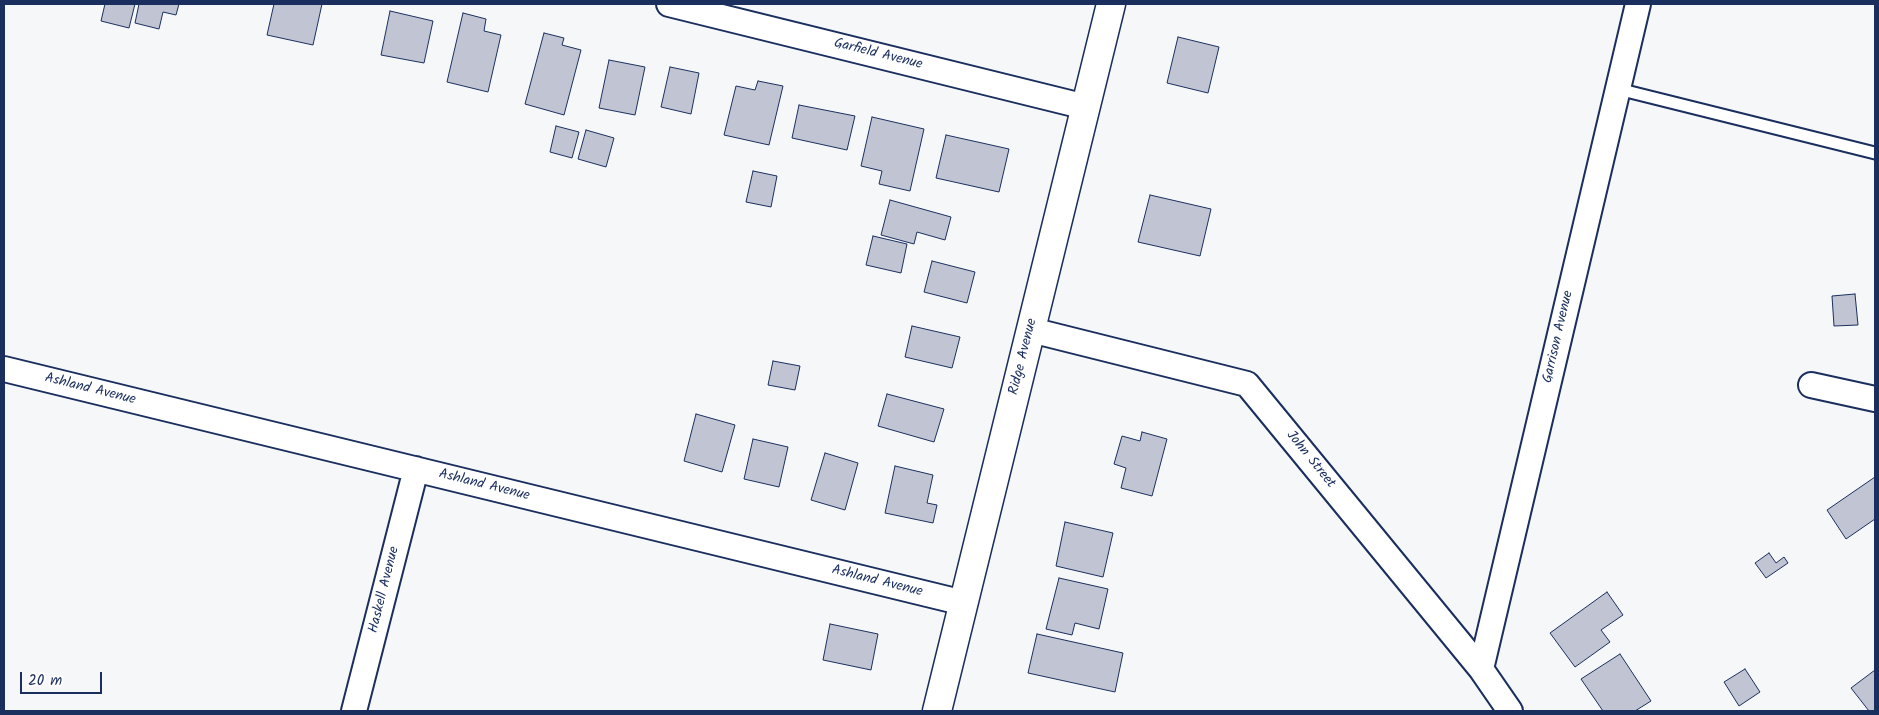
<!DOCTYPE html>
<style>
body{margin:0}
#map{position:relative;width:1879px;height:715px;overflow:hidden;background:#f6f7f9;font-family:Kalam,sans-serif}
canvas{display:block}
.frame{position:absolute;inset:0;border:5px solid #1b2f5e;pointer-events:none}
.scale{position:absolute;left:20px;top:672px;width:82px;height:22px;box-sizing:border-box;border:2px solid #1b2f5e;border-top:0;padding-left:6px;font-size:15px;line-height:18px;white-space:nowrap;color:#1b2f5e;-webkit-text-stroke:4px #fff;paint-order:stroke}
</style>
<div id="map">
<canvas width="1879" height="715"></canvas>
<div class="frame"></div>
<div class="scale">20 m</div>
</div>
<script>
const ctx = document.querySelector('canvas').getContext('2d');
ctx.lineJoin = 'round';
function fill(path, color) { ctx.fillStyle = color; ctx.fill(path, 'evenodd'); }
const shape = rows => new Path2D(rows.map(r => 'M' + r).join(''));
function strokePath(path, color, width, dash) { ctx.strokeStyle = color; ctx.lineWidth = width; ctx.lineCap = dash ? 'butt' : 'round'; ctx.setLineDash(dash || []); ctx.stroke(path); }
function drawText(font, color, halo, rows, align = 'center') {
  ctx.font = font + ' Kalam,sans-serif'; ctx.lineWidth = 5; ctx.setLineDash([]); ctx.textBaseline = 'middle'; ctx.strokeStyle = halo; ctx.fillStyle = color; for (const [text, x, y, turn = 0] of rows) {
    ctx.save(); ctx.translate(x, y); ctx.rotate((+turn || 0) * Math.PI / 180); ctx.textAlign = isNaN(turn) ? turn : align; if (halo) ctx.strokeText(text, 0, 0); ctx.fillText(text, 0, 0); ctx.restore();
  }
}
const building = shape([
 [105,4,135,4,129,28,101,21,105,4],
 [139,4,179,4,176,15,163,12,159,29,135,23,139,4],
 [274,4,322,4,313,45,267,35,274,4],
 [390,11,433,21,424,63,381,55,390,11],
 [463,13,486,19,484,31,501,35,488,92,447,82,463,13],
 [544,33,564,38,562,45,581,50,564,115,525,104,544,33],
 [1178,37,1219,47,1208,93,1167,83,1178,37],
 [609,60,645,67,635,115,599,108,609,60],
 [670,67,699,73,691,114,661,107,670,67],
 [758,81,783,86,769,145,724,135,736,86,755,90,758,81],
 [799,105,855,116,847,150,792,138,799,105],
 [872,117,924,129,910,191,879,184,882,171,861,166,872,117],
 [556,126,579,132,572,158,550,152,556,126],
 [586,130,614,138,606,167,578,159,586,130],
 [946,135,1009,149,999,192,936,178,946,135],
 [753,171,777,176,771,207,746,202,753,171],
 [1150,195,1211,209,1200,256,1138,242,1150,195],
 [890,200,951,217,945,240,917,232,914,244,881,235,890,200],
 [873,236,907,244,901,273,866,265,873,236],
 [932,261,975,272,967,303,924,292,932,261],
 [1855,294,1858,325,1834,326,1832,296,1855,294],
 [912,326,960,337,952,368,905,357,912,326],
 [773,361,800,366,795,390,768,385,773,361],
 [887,394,944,409,934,442,878,426,887,394],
 [696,414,735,425,722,472,684,461,696,414],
 [1142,432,1167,439,1152,496,1121,488,1126,468,1114,464,1122,436,1140,441,1142,432],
 [753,439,788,447,779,487,744,479,753,439],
 [825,453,858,463,845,510,811,500,825,453],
 [895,466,933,475,927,503,937,505,933,523,885,513,895,466],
 [1875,477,1875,519,1846,539,1827,510,1875,477],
 [1065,522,1113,533,1103,577,1056,566,1065,522],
 [1769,553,1776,563,1784,557,1788,563,1766,578,1755,563,1769,553],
 [1059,578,1108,589,1099,629,1075,623,1072,635,1046,629,1059,578],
 [1607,592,1623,615,1601,630,1610,642,1575,667,1550,633,1607,592],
 [830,624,878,634,871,670,823,660,830,624],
 [1037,634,1123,653,1115,692,1028,673,1037,634],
 [1620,654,1651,701,1635,711,1603,711,1581,679,1620,654],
 [1745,669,1760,692,1739,706,1724,682,1745,669],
 [1875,670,1875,711,1869,711,1851,688,1875,670]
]);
fill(building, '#c0c4d3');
strokePath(building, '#1b2f5e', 1);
const service = shape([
 [1618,89,1875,153]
]);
const minor = shape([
 [669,4,1086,107],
 [1031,330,1247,384,1481,669,1510,711],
 [4,369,964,603],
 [1811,385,1875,399],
 [1481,669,1638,4],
 [354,711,416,469]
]);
const tertiary = shape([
 [937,711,1111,4]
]);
strokePath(service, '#1b2f5e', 15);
strokePath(minor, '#1b2f5e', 28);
strokePath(tertiary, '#1b2f5e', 31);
strokePath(service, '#fff', 11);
strokePath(minor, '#fff', 24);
strokePath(tertiary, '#fff', 28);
drawText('14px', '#1b2f5e', '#fff', [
 ["Garfield Avenue",878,55,14],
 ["Garrison Avenue",1559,337,-77],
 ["Ridge Avenue",1024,357,-76],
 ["Ashland Avenue",90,390,14],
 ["John Street",1310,460,51],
 ["Ashland Avenue",484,486,14],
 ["Ashland Avenue",877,582,14],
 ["Haskell Avenue",385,590,-76]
]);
</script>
